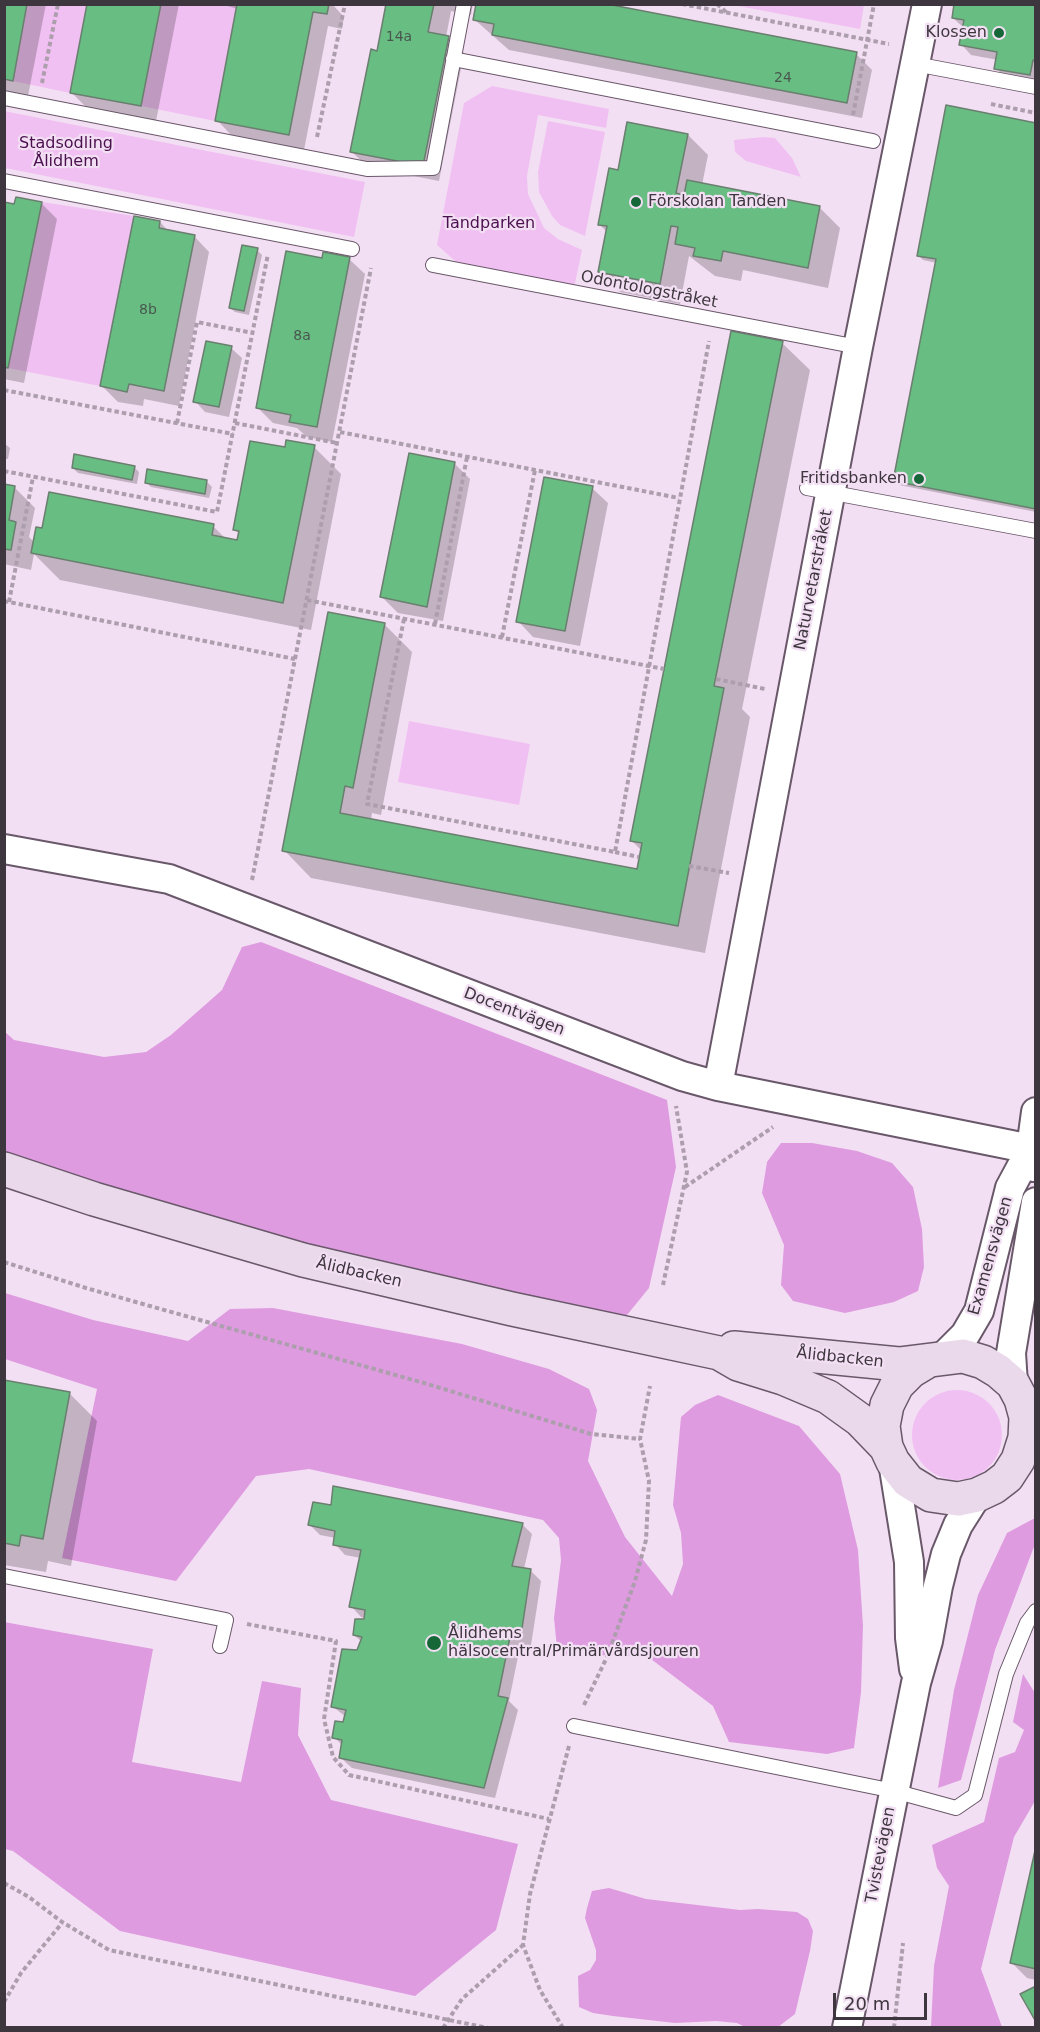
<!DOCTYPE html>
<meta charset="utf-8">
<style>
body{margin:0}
#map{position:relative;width:1040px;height:2032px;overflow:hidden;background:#f3dff3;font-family:"DejaVu Sans",sans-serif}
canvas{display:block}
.frame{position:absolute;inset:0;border:6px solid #3e363e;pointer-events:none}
.scale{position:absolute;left:833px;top:1993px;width:94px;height:27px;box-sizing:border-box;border:3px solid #3e363e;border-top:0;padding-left:8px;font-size:18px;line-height:21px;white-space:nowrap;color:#3e363e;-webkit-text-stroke:4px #f3dff3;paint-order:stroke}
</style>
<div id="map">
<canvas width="1040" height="2032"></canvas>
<div class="frame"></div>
<div class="scale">20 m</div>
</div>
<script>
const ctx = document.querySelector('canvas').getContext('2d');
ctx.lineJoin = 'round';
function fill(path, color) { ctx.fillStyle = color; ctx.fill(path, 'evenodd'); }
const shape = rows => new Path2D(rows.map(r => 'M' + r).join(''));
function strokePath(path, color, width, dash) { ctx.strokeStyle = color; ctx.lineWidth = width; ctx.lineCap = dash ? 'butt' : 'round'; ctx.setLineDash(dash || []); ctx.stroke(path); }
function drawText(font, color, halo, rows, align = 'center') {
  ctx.font = font + ' "DejaVu Sans",sans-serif'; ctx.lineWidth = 4.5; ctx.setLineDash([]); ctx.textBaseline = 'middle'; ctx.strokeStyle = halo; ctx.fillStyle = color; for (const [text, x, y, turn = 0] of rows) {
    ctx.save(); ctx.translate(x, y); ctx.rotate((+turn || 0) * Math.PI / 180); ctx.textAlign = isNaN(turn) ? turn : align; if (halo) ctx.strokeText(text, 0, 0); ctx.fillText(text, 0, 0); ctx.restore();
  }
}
fill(shape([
 [27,5,87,5,70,93,13,81],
 [161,5,237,5,215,121,141,106],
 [733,5,864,4,864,5,860,29],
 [492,86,609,109,606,128,538,115,527,176,528,194,544,228,558,239,582,250,574,288,461,266,437,245,464,103],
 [4,111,365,182,354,237,5,168],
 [548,121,605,132,585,236,560,225,552,216,539,192,538,172],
 [763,137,775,138,792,158,801,177,746,161,735,152,734,140],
 [42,202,134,216,100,386,8,368],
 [409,721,530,744,519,805,398,782],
 '912 1435a45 45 0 1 1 90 0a45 45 0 1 1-90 0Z'
]), '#f1c0f2');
fill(shape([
 [261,942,667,1100,676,1167,649,1288,614,1331,5,1169,4,1031,14,1040,104,1057,146,1052,171,1035,222,990,242,947],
 [781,1143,812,1143,857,1151,892,1163,913,1187,922,1229,924,1267,918,1291,894,1302,845,1313,793,1301,781,1285,784,1245,762,1193,767,1162],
 [5,1293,93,1320,188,1341,230,1309,273,1308,462,1344,549,1369,589,1389,597,1410,588,1461,625,1537,672,1596,683,1564,681,1533,673,1505,681,1417,695,1405,718,1395,799,1426,840,1474,858,1550,863,1626,861,1692,854,1748,827,1754,729,1742,713,1706,647,1656,595,1655,571,1658,557,1648,554,1618,561,1560,559,1538,543,1520,309,1469,256,1476,176,1581,62,1558,97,1389,5,1359],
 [1035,1518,1035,1544,995,1650,961,1780,938,1788,954,1690,978,1595,1007,1533],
 [4,1622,153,1649,132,1762,241,1782,262,1681,301,1688,298,1735,331,1800,518,1844,496,1930,415,1996,120,1931,13,1851,5,1849],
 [1023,1674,1035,1693,1035,1801,1014,1837,981,1969,1002,2027,931,2027,934,1966,949,1886,937,1868,932,1845,984,1822,999,1758,1015,1752,1024,1730,1013,1722],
 [609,1888,646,1899,740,1910,758,1909,797,1912,808,1919,813,1931,810,1951,795,2014,778,2027,747,2028,737,2023,716,2021,675,2023,613,2016,593,2013,579,2007,578,1976,590,1970,596,1960,596,1950,585,1918,587,1908,592,1891]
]), '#de9be0');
fill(shape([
 [4,4,46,4,28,96,4,91],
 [88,4,179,4,156,121,87,108,71,92],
 [220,4,332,4,344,17,342,29,328,26,304,150,232,136,217,120,238,9],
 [388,4,473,4,471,15,451,11,446,37,464,53,439,181,368,167,352,152,378,53],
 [1036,4,1036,84,1006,79,996,68,998,60,971,55,961,44,964,28,953,18],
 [475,20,856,54,872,70,862,118,509,50],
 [1036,124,1036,512,899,485,894,480,937,263,923,260,918,255],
 [688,135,708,155,702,185,820,208,840,228,828,288,743,270,741,281,715,276,689,256,680,304,620,292,599,271,607,232,599,224,619,171],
 [4,203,15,206,41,203,57,219,24,383,4,379],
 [160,222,169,232,194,236,209,252,179,406,144,399,143,406,118,402,102,386],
 [257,250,262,255,249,315,235,312,230,308],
 [349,259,365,274,332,442,307,437,297,428,273,423,257,407,323,260],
 [782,343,810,370,742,709,750,717,705,953,311,878,284,850,384,624,412,652,381,815,372,813,371,820,638,871,642,851,632,841],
 [231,348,242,358,229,417,205,412,195,401],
 [4,443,10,448,8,459,4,459],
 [314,447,341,474,311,630,60,580,34,554,31,570,4,564,4,486,15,488,35,508,29,537,35,543,213,526,227,540,238,542,239,534,234,529],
 [410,455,455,464,470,479,443,621,398,613,382,597],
 [134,467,139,472,137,484,78,473,73,468],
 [146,482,207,482,212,487,209,498,151,487],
 [592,488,608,503,580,646,533,637,518,621],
 [4,1382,69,1393,97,1421,71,1566,48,1561,46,1572,4,1565],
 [309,1524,522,1524,532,1534,524,1569,530,1570,541,1581,531,1645,520,1647,509,1701,518,1710,495,1798,352,1768,341,1758,343,1746,334,1737,345,1724,346,1717,332,1706,362,1642,354,1635,370,1619,361,1617,351,1606,361,1558,345,1555,335,1544,336,1538,320,1535],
 [1036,1853,1036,1980,1027,1978,1011,1962]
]), '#0003');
const building = shape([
 [4,4,27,4,13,81,4,79,4,4],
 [87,4,161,4,141,106,70,93,87,4],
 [237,4,329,4,327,14,313,12,289,135,215,121,237,4],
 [386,4,434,4,428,32,449,36,423,166,350,152,371,49,377,51,386,4],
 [476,4,607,4,857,52,847,103,492,35,494,24,473,20,476,4],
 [954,4,1036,4,1036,61,1033,60,1030,75,994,69,997,52,959,45,964,20,952,18,954,4],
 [946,105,1036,123,1036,509,893,481,936,259,917,256,946,105],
 [627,122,688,134,676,193,684,195,687,180,820,206,808,268,723,251,721,261,693,256,695,248,675,244,678,227,671,226,660,284,598,272,607,226,598,225,609,168,618,170,627,122],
 [16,197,42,202,8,368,4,367,4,202,14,204,16,197],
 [134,216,160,221,159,228,195,235,164,391,129,384,127,392,100,386,134,216],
 [242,245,258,248,244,311,229,308,242,245],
 [286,251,322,258,323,252,350,257,317,427,289,422,291,415,256,408,286,251],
 [731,331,783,341,714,686,724,688,678,926,282,851,328,612,385,623,353,788,345,786,340,813,637,869,642,843,630,841,731,331],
 [206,341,232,346,219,407,193,402,206,341],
 [286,440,315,445,283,603,31,553,36,527,42,528,49,492,214,524,212,535,237,540,239,531,233,530,250,441,285,447,286,440],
 [409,453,455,462,427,607,380,597,409,453],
 [74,454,135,466,132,480,72,468,74,454],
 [147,469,207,480,205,494,145,483,147,469],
 [544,477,593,486,565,631,516,622,544,477],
 [4,484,15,486,9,520,16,522,11,550,4,549,4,484],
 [4,1380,70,1392,43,1539,21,1535,19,1546,4,1543,4,1380],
 [333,1486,523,1523,512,1566,531,1569,521,1635,510,1637,498,1696,508,1698,484,1788,339,1758,342,1740,332,1738,335,1721,343,1722,346,1710,331,1707,342,1649,357,1650,362,1637,353,1635,355,1619,364,1619,365,1610,349,1607,361,1550,333,1545,335,1531,308,1525,313,1502,331,1505,333,1486],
 [1036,1846,1036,1969,1010,1963,1036,1846],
 [1036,1986,1036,2022,1020,1994,1036,1986]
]);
fill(building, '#68bd82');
strokePath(building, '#6a7f6f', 1.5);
const service = shape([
 [453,59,873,141],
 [915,64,1036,87],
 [4,98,367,169,433,168,464,4],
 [4,181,352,249],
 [433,265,858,347],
 [807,488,1036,531],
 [4,1576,226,1620,220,1646],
 [574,1726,894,1791,956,1808,975,1795,1006,1674,1027,1623,1036,1611]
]);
const minor = shape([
 [4,849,169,879,682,1076,718,1086,1036,1150],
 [718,1086,858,347,927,4],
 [1033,1167,1031,1149,1036,1112],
 [943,1357,965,1335,979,1311,1010,1188,1031,1149],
 [1013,1384,1011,1353,1036,1202],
 [893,1462,909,1562,910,1638,914,1669],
 [847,2028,916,1683,928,1641,938,1586,946,1554,958,1525,977,1495]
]);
const secondary = shape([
 [4,1169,94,1199,303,1260,512,1309,719,1353,738,1364,783,1378,828,1397,860,1420,886,1447],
 [734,1348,899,1364,963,1356,983,1362,998,1371,1013,1384,1021,1399,1026,1417,1025,1438,1018,1460,1007,1477,994,1487,977,1495,958,1499,931,1495,908,1481,893,1462,886,1447,883,1426,887,1405,897,1385,911,1371,926,1362]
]);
strokePath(service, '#695869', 16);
strokePath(minor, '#695869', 32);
strokePath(secondary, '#695869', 36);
strokePath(shape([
 [682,4,889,44],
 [717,4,726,12],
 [42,83,58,4],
 [991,104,1036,113],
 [853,115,874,4],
 [317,137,345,4],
 [4,390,233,434],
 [177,423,197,322,253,333],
 [235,423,337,443],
 [340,432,679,498],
 [4,471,217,512,268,254],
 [307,600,664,669],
 [4,601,295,659],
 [9,602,33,477],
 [404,619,367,804,615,852,709,341],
 [435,624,467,457],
 [502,637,535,470],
 [716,679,765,689],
 [615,852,639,857],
 [689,866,729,873],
 [252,880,371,268],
 [685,1187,773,1127],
 [4,1262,86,1288,424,1383,591,1434,640,1439],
 [663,1285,687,1172,676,1106],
 [247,1624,336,1641,324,1719,333,1757,349,1775,549,1819],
 [584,1705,607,1657,635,1581,646,1540,649,1481,640,1439,650,1386],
 [4,1883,29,1897,62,1922,109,1950,488,2028],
 [4,2002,21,1973,62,1923],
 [443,2028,462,1999,523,1945],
 [563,2028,540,1990,523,1945,530,1894,569,1746],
 [894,2028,903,1943]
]), '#ad9ead', 4, [4.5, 3]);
strokePath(service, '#fff', 14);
strokePath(minor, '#fff', 28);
strokePath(secondary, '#ead9eb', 33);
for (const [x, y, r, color] of [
 [999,33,6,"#166737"],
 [636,202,6,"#166737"],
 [919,479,6,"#166737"],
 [434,1643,8,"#166737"]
]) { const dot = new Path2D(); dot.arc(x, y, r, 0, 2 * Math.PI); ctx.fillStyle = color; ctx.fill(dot); strokePath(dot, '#f3dff3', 2); }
drawText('14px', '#48584f', null, [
 ["14a",399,37],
 ["24",783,78],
 ["8b",148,310],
 ["8a",302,336]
]);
drawText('16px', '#3e363e', '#f3dff3', [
 ["Klossen",987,33],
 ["Förskolan Tanden",648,202,"left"],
 ["Fritidsbanken",907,479],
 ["Ålidhems",448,1634,"left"],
 ["hälsocentral/Primärvårdsjouren",448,1652,"left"]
], 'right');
drawText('16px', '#4b104f', '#f3dff3', [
 ["Stadsodling",66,144],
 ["Ålidhem",66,162],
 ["Tandparken",489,224]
]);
drawText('16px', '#3e363e', '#f3dff3', [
 ["Odontologstråket",649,290,11],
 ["Naturvetarstråket",814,580,-79],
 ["Docentvägen",514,1012,21],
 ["Examensvägen",991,1256,-74],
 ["Ålidbacken",359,1273,13],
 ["Ålidbacken",840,1358,6],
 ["Tvistevägen",881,1855,-79]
]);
</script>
